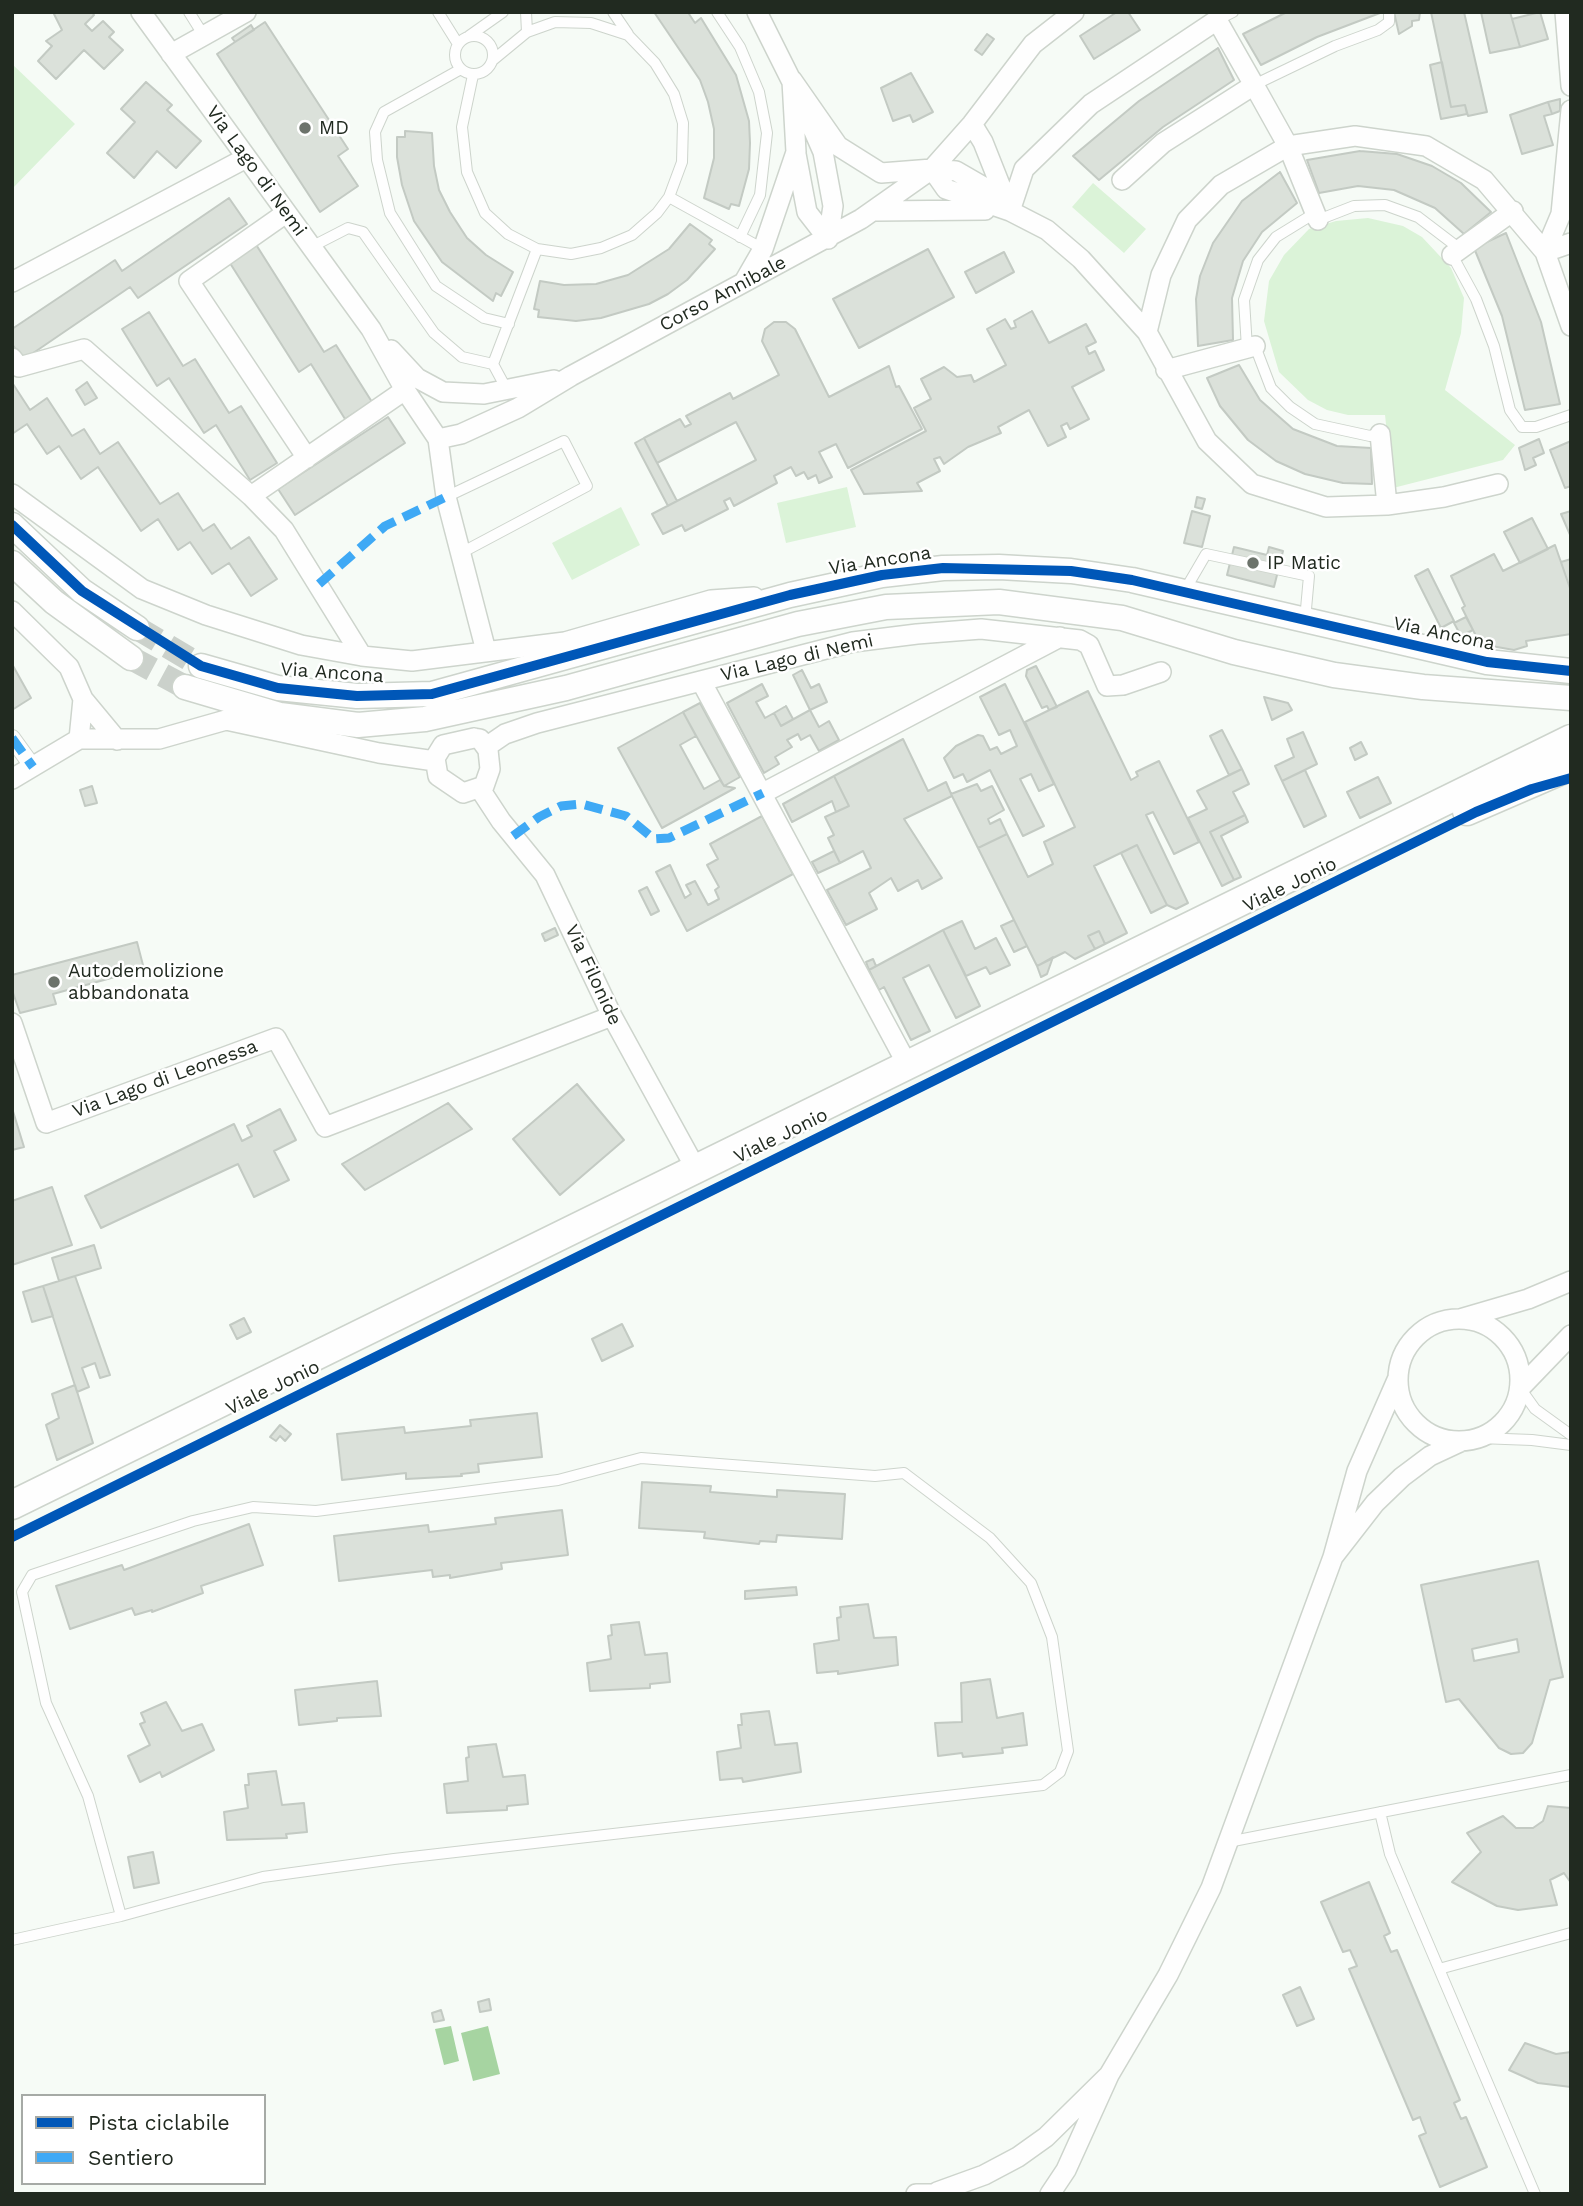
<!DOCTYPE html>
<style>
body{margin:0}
#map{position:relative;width:1583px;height:2206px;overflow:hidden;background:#f6fbf6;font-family:"Work Sans",sans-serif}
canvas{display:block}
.frame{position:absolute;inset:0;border:14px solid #212a20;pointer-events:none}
.legend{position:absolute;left:21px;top:2094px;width:245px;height:91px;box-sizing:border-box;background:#fff;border:2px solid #a6aaa6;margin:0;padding:9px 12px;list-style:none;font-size:21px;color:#212a20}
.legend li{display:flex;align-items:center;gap:14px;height:35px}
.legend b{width:35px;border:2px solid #a6aaa6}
</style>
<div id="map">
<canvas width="1583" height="2206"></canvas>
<div class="frame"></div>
<ul class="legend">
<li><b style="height:9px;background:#0057b8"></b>Pista ciclabile</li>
<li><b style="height:9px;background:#3fa9f5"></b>Sentiero</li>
</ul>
</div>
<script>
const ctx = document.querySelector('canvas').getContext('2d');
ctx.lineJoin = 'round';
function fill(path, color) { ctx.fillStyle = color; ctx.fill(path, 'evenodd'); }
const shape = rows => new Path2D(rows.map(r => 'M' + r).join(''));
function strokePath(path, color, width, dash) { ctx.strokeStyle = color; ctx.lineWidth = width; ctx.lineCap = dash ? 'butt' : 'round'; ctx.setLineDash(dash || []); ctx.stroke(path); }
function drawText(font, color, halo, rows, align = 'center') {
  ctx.font = font + ' "Work Sans",sans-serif'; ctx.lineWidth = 5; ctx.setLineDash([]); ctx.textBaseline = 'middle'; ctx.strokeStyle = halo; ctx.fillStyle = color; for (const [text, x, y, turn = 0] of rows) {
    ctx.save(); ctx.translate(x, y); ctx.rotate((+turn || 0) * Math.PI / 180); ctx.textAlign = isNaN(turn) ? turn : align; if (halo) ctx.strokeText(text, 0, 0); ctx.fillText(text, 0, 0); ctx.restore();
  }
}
fill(shape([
 [12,64,75,124,12,189],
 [1093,183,1146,229,1124,253,1072,207],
 [1368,218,1403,226,1422,237,1451,268,1464,298,1461,333,1445,390,1515,445,1503,460,1393,488,1385,415,1348,415,1327,410,1308,400,1279,372,1264,321,1269,281,1284,255,1309,229,1336,221],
 [847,487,856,527,786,543,777,503],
 [621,507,640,545,572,580,552,543]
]), '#dbf3d8');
fill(shape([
 [451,2026,459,2061,444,2065,435,2029],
 [488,2026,500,2074,473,2081,461,2033]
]), '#a6d4a1');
const building = shape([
 [53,12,92,12,94,15,85,24,92,31,103,21,114,32,109,37,123,50,104,69,84,50,56,79,38,61,52,46,46,41,62,30,53,12],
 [654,12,691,12,689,14,695,23,701,18,736,75,749,121,750,143,749,169,739,206,731,204,729,209,704,198,714,158,714,129,708,102,700,80,654,12],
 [1117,12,1128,12,1140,30,1094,59,1080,36,1117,12],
 [1287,12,1379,12,1380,13,1317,37,1261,65,1243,34,1287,12],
 [1394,12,1420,12,1419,20,1412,21,1412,26,1399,34,1394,12],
 [1464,12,1487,112,1468,116,1465,105,1451,107,1431,12,1464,12],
 [1481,12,1510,12,1520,47,1490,53,1481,12],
 [1540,12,1548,39,1520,47,1512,19,1540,12],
 [265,22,348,149,338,156,358,186,320,212,217,54,265,22],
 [251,25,254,30,235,42,232,38,251,25],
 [987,34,994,39,982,55,975,50,987,34],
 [1218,48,1234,80,1163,127,1099,180,1073,156,1139,101,1218,48],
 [1442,62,1451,107,1465,105,1467,114,1441,119,1430,65,1442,62],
 [911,73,933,112,913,122,910,115,893,121,881,88,911,73],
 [146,82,172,105,167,110,201,141,176,168,157,151,134,178,107,153,135,122,121,109,146,82],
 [1560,99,1560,111,1552,114,1548,102,1560,99],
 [1548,102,1552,114,1544,116,1553,145,1522,154,1510,115,1548,102],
 [405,131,432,133,434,166,439,190,450,212,467,238,486,255,513,272,501,296,496,293,493,301,442,262,414,221,402,185,397,157,397,137,405,137,405,131],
 [1360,151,1397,154,1432,166,1461,183,1491,212,1464,234,1435,208,1394,190,1358,186,1319,193,1307,160,1360,151],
 [1280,172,1297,203,1262,232,1243,261,1232,298,1233,340,1198,346,1196,299,1200,276,1213,243,1242,201,1280,172],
 [229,198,247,224,138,298,130,287,23,360,12,344,12,329,115,260,122,271,229,198],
 [690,224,712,240,709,244,715,249,687,280,668,294,649,304,601,318,576,321,538,317,539,310,534,309,540,281,564,285,596,284,628,275,669,249,690,224],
 [1506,233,1541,322,1560,404,1525,410,1502,316,1474,248,1506,233],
 [255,243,324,352,336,345,372,402,345,419,311,364,299,372,228,260,255,243],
 [928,249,954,297,859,348,833,299,928,249],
 [1004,252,1014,272,976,293,965,272,1004,252],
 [1032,311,1049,343,1086,324,1096,342,1086,347,1089,354,1095,351,1104,370,1072,387,1089,419,1070,429,1067,423,1061,426,1066,437,1048,446,1029,410,998,427,1001,433,968,447,944,464,940,457,934,459,940,471,917,483,922,491,864,494,851,470,926,431,914,408,931,399,921,379,944,367,957,377,971,375,974,382,1006,365,987,329,1005,319,1011,329,1016,327,1014,321,1032,311],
 [149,312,183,366,195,359,229,413,241,406,277,463,250,480,216,425,204,433,169,378,157,386,122,329,149,312],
 [774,322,786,322,795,329,829,397,889,366,896,387,899,386,922,429,848,468,836,444,819,452,832,477,819,483,816,475,808,479,804,472,796,476,791,467,774,476,777,483,734,506,730,498,724,501,728,509,685,531,682,525,663,534,652,514,756,460,736,422,657,463,644,438,680,419,685,427,691,424,686,416,730,393,733,399,779,375,762,341,765,329,774,322],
 [1239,365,1260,400,1293,429,1337,446,1371,448,1372,484,1343,483,1305,474,1276,461,1248,440,1220,406,1207,378,1239,365],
 [87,382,97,398,85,405,76,390,87,382],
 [13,384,30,410,47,398,72,436,84,429,100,454,118,442,160,504,178,493,203,531,214,524,231,549,249,537,277,579,251,596,229,563,212,574,190,542,178,550,158,519,141,531,98,467,81,479,59,446,47,454,27,424,12,434,13,384],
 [388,417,405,443,295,515,278,489,388,417],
 [644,438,677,501,668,506,635,443,644,438],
 [1539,439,1544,453,1533,458,1536,465,1525,470,1519,448,1539,439],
 [1571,441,1571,486,1565,488,1550,450,1571,441],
 [1197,497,1205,499,1202,509,1195,507,1197,497],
 [1192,511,1210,516,1202,547,1184,543,1192,511],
 [1571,511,1571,537,1561,514,1571,511],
 [1532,518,1548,549,1520,563,1504,532,1532,518],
 [1555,545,1571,591,1571,634,1526,641,1527,646,1514,650,1480,644,1462,608,1465,606,1451,576,1494,554,1503,571,1555,545],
 [1234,547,1267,555,1269,547,1283,551,1274,587,1227,575,1234,547],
 [1571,559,1571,591,1561,562,1571,559],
 [1428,569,1454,621,1441,628,1415,576,1428,569],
 [1466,617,1473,630,1461,636,1454,623,1466,617],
 [12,664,31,698,12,710,12,664],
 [1036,666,1057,707,1049,710,1047,706,1042,708,1026,676,1027,670,1036,666],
 [802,670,811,688,819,684,827,702,810,710,793,675,802,670],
 [762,684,768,696,756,702,765,718,774,713,781,726,810,710,819,727,829,721,839,740,819,751,810,735,801,740,798,734,787,740,792,747,775,757,779,764,764,773,727,703,762,684],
 [1005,684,1054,784,1039,791,1031,774,1020,779,1044,826,1023,836,990,770,967,782,963,774,954,778,944,758,956,746,978,735,983,736,990,750,997,747,1001,754,1017,746,1010,730,999,735,980,697,1005,684],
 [1088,691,1131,780,1138,776,1136,772,1159,761,1199,842,1174,854,1153,812,1146,815,1188,903,1176,909,1167,905,1137,845,1094,866,1127,933,1105,944,1099,931,1088,936,1095,949,1075,959,1065,952,1037,966,978,848,1007,834,1028,877,1053,864,1044,842,1075,827,1025,722,1088,691],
 [1264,697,1288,703,1292,710,1272,720,1264,697],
 [700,703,740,777,724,786,683,712,700,703],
 [786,706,793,719,781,726,774,713,786,706],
 [683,712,696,736,680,745,704,789,720,780,724,786,735,788,662,828,618,748,683,712],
 [1222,730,1242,769,1229,775,1210,736,1222,730],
 [1303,732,1317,764,1282,781,1275,766,1294,757,1287,739,1303,732],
 [903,739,928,791,946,782,952,796,904,819,942,878,922,889,918,880,898,891,891,878,869,893,877,909,846,925,827,890,871,868,863,851,840,863,828,838,834,835,825,817,849,806,834,776,903,739],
 [1361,742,1367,754,1355,760,1350,748,1361,742],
 [1242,769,1249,784,1233,792,1245,815,1210,832,1234,880,1222,886,1188,818,1207,809,1197,791,1242,769],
 [1305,770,1326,816,1304,827,1282,781,1305,770],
 [834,776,849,806,836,812,832,801,792,822,783,804,834,776],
 [1378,777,1391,803,1360,818,1347,792,1378,777],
 [977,784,981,791,992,786,1004,810,988,819,990,824,1000,819,1007,834,978,848,951,794,977,784],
 [92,786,97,803,85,806,80,790,92,786],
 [1245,815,1248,822,1221,836,1241,877,1234,880,1210,832,1245,815],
 [762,816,793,874,687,931,656,872,670,865,685,898,691,894,686,885,695,881,708,905,719,899,715,890,719,887,707,865,718,859,710,844,762,816],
 [1137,845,1167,905,1151,913,1121,853,1137,845],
 [834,851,840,863,818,873,812,862,834,851],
 [647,887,659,911,651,915,639,891,647,887],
 [1014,920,1027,946,1014,952,1001,926,1014,920],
 [962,921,975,949,996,938,1010,965,990,974,986,967,966,976,943,930,962,921],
 [555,928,558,935,545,941,542,934,555,928],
 [943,930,980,1006,956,1018,929,965,903,978,930,1031,911,1040,884,987,879,990,869,970,943,930],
 [1099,931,1105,944,1095,949,1088,936,1099,931],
 [137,942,144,969,53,994,56,1004,20,1013,12,990,12,975,137,942],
 [1053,957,1047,974,1041,977,1037,966,1053,957],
 [873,959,876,966,869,970,866,962,873,959],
 [577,1084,624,1140,560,1195,513,1139,577,1084],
 [448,1103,472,1129,365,1190,342,1164,448,1103],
 [12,1108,24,1147,12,1150,12,1108],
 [280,1109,296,1140,274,1151,289,1180,254,1197,238,1164,101,1228,85,1196,234,1124,242,1141,252,1136,247,1126,280,1109],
 [52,1187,72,1245,12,1265,12,1201,52,1187],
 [94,1245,101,1268,59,1281,52,1258,94,1245],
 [75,1276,110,1375,100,1378,95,1363,82,1368,89,1387,77,1392,43,1286,75,1276],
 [43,1286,53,1316,32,1322,23,1292,43,1286],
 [244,1318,251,1332,237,1339,230,1325,244,1318],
 [622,1324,633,1346,602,1361,592,1339,622,1324],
 [75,1385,93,1443,57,1460,46,1425,59,1418,52,1394,75,1385],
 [537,1413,542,1457,478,1464,479,1472,461,1474,462,1476,406,1479,406,1473,342,1480,337,1434,404,1427,405,1433,471,1426,470,1420,537,1413],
 [280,1425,291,1434,285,1441,280,1436,276,1441,270,1437,280,1425],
 [642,1482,711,1486,710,1492,777,1497,777,1490,845,1494,842,1539,777,1535,776,1542,760,1541,759,1544,704,1538,705,1532,639,1528,642,1482],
 [562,1510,568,1555,501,1563,502,1569,450,1578,450,1575,433,1577,432,1570,339,1581,334,1536,428,1525,429,1532,496,1524,495,1518,562,1510],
 [249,1524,263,1565,201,1586,203,1593,152,1612,152,1610,135,1615,132,1608,70,1629,56,1586,122,1565,124,1570,249,1524],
 [1538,1561,1563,1677,1550,1680,1532,1743,1523,1753,1511,1754,1499,1748,1459,1699,1446,1702,1421,1585,1538,1561],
 [1517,1639,1519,1652,1474,1661,1472,1649,1517,1639],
 [796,1587,797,1595,745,1599,745,1591,796,1587],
 [868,1604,874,1638,896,1637,898,1665,838,1674,838,1671,817,1673,814,1644,839,1640,837,1618,841,1617,840,1607,868,1604],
 [639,1622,645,1655,667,1653,670,1682,650,1684,650,1688,590,1691,587,1663,611,1659,608,1636,612,1635,611,1625,639,1622],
 [990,1679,997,1718,1023,1713,1027,1745,1002,1748,1003,1753,963,1757,962,1753,938,1756,935,1723,962,1722,961,1683,990,1679],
 [377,1681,381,1716,337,1718,337,1721,299,1725,295,1690,377,1681],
 [166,1702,182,1731,202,1724,214,1750,162,1777,160,1772,140,1782,128,1756,150,1745,140,1724,145,1722,141,1713,166,1702],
 [769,1711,775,1745,797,1743,801,1772,743,1782,742,1778,720,1780,717,1752,741,1748,738,1725,742,1725,741,1714,769,1711],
 [496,1744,503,1777,525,1775,528,1804,507,1806,507,1810,447,1813,444,1784,468,1781,466,1758,469,1757,468,1747,496,1744],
 [276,1771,282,1805,304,1803,307,1832,286,1834,287,1838,227,1840,224,1812,248,1808,245,1785,249,1785,248,1774,276,1771],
 [1548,1806,1571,1808,1571,1883,1564,1873,1550,1880,1557,1905,1518,1910,1497,1906,1452,1882,1481,1852,1467,1833,1503,1816,1516,1828,1533,1828,1543,1821,1548,1806],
 [153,1852,159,1883,134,1888,128,1857,153,1852],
 [1369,1882,1390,1933,1384,1936,1391,1952,1397,1950,1460,2100,1454,2103,1461,2119,1466,2117,1487,2167,1440,2187,1419,2136,1426,2133,1421,2120,1420,2117,1413,2120,1349,1969,1357,1966,1350,1950,1343,1952,1321,1902,1369,1882],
 [1300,1987,1314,2019,1297,2026,1283,1995,1300,1987],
 [489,1999,491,2010,480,2012,478,2002,489,1999],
 [441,2010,444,2020,434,2022,432,2013,441,2010],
 [1525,2043,1556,2054,1571,2052,1571,2087,1538,2083,1509,2070,1525,2043]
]);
fill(building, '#dbe1da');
strokePath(building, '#c3cac3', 2);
strokePath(shape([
 [137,628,201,666],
 [131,658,185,687]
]), '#cbd1cb', 24, [24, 12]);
const service = shape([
 [189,12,204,36],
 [438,12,458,44],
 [526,12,527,32],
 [613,12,628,34],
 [717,12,740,47,759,92,767,133,760,195,740,237],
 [1217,20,1233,12],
 [469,36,503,12],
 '455 55a19 19 0 1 1 38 0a19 19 0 1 1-38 0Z',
 [461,69,384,112,375,132,377,160,390,213,436,286,484,318,509,324],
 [473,75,462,127,467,172,485,213,508,234,537,249,571,254,601,248,632,235,657,213,669,197,682,162,683,123,674,94,655,63,628,35,591,23,555,22,527,32,493,60],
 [1254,85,1335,46,1378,30,1389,22,1389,12],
 [669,197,763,249],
 [1318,220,1354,206,1385,205,1418,217,1460,249],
 [311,247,348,228,363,232,434,333,462,357,493,364,507,390],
 [1452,255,1476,299,1494,346,1510,410,1522,427,1536,427,1571,415],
 [1255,346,1271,388,1290,407,1315,424,1370,436,1380,434],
 [1247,348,1244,300,1258,260,1276,237,1315,213],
 [493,364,537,249],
 [446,497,564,441,587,486,461,553],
 [1185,590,1206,554,1309,576,1305,620],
 [1520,1388,1535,1409,1571,1435],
 [1479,1438,1532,1440,1571,1445],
 [1380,1812,1390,1854,1535,2194],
 [1228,1842,1571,1775],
 [12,1940,121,1916,263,1877,394,1859,1043,1785,1060,1772,1068,1751,1052,1637,1031,1583,990,1538,904,1473,875,1476,641,1458,558,1480,316,1511,253,1507,193,1521,32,1575,22,1592,46,1703,88,1796,121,1916],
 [1439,1969,1571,1933]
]);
const pedestrian = shape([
 [12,738,33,767]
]);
const minor = shape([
 [141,12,371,329,405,390,438,439,446,497,486,651],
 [757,12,796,90],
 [1565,12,1571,86],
 [171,54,246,12],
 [792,80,838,146,881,173,932,169,956,171,982,186,1006,207],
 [809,120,823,152,833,206,828,239],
 [972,124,983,142,1010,210],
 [796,154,807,212,828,239],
 [932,169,946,189,1010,211,1047,230,1081,259,1147,332,1207,441,1252,484,1326,507,1387,505,1444,497,1498,484],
 [1122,180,1163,143,1254,85,1288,146,1318,220],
 [875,211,985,210],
 [1010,211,1024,169,1091,104,1217,20,1254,85],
 [286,213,189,281,307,458],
 [1545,252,1561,214,1571,110],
 [1545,252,1571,243],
 [1452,255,1513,211],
 [12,282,246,158],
 [744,282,763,249,796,152,792,81],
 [1147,332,1161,275,1187,220,1221,185,1288,146,1355,136,1426,146,1484,180,1545,252,1571,326],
 [391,350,417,378,443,392,484,394,554,380],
 [12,358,19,367,84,349,251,496,284,530,362,656],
 [1166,370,1255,346],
 [1380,434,1387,505],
 [438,439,461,434,518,408,571,376,861,219,932,169,972,124,1033,44,1074,12],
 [12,494,142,589,206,615,301,645,362,656,412,661,565,642,711,600,754,597],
 [251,496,405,390],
 [12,611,69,667,83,699,79,739],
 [701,681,907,1064],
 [83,699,117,740],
 [474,738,480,739,488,750,490,769,484,786,463,793,438,776,435,758,443,745,474,738],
 [79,739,159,739,226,720,379,753,435,761],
 [486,747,505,734,537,723,853,642,917,634,981,629,1080,640,1089,645,1107,686,1123,685,1161,672],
 [12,779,79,739],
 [480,789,501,821,545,875,612,1016,696,1169],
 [763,793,1060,637],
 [12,1023,46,1123,276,1038,325,1127,612,1016],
 [1463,1318,1528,1299,1571,1281],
 '1398 1380a61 61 0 1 1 122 0a61 61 0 1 1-122 0Z',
 [1397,1380,1357,1471,1333,1557,1375,1503,1402,1477,1430,1456,1460,1442],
 [1520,1388,1571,1335],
 [1109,2075,1168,1975,1211,1888,1333,1557],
 [937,2192,984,2175,1018,2157,1046,2137,1109,2075,1066,2170,1050,2194],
 [916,2194,947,2194]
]);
const tertiary = shape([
 [12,525,82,591,137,628],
 [12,563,54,602,131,658],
 [201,666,278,688,357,696,432,694,790,595,882,575,943,568,999,567,1071,571,1132,580,1487,662,1571,671],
 [185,687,280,715,358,725,425,719,566,688,798,624,886,607,999,602,1122,618,1234,652,1334,675,1423,687,1571,698]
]);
const secondary = shape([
 [1467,811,1571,766],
 [12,1505,1571,739]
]);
strokePath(service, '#cdd4cc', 12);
strokePath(pedestrian, '#cdd4cc', 18);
strokePath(minor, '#cdd4cc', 22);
strokePath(tertiary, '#cdd4cc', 27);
strokePath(secondary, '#cdd4cc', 31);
strokePath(service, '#fefefe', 10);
strokePath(pedestrian, '#fefefe', 16);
strokePath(minor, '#fefefe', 19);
strokePath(tertiary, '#fefefe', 24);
strokePath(secondary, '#fefefe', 28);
strokePath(shape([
 [319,584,385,526,446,497],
 [12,738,33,767],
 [513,836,539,817,561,806,582,804,626,816,654,839,669,838,763,793]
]), '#3fa9f5', 9, [18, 9]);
strokePath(shape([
 [12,525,82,591,201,666,278,688,357,696,432,694,790,595,882,575,943,568,1071,571,1132,580,1487,662,1571,671],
 [12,1537,1476,812,1532,789,1571,778]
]), '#0057b8', 10);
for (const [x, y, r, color] of [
 [305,128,7,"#6c736b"],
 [1253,563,7,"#6c736b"],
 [54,982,7,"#6c736b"]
]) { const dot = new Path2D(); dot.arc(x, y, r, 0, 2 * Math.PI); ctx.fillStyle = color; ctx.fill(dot); strokePath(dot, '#fff', 2.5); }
drawText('19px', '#212a20', '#fff', [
 ["MD",319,128],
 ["IP Matic",1267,563],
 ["Autodemolizione",68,971],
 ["abbandonata",68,993]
], 'left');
drawText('19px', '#212a20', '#fff', [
 ["Via Lago di Nemi",256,171,54],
 ["Corso Annibale",723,294,-28],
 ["Via Ancona",880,561,-9],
 ["Via Ancona",1444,634,12],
 ["Via Lago di Nemi",797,658,-13],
 ["Via Ancona",332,673,4],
 ["Viale Jonio",1290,885,-26],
 ["Via Filonide",593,975,65],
 ["Via Lago di Leonessa",165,1079,-20],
 ["Viale Jonio",781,1136,-26],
 ["Viale Jonio",273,1388,-26]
]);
</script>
